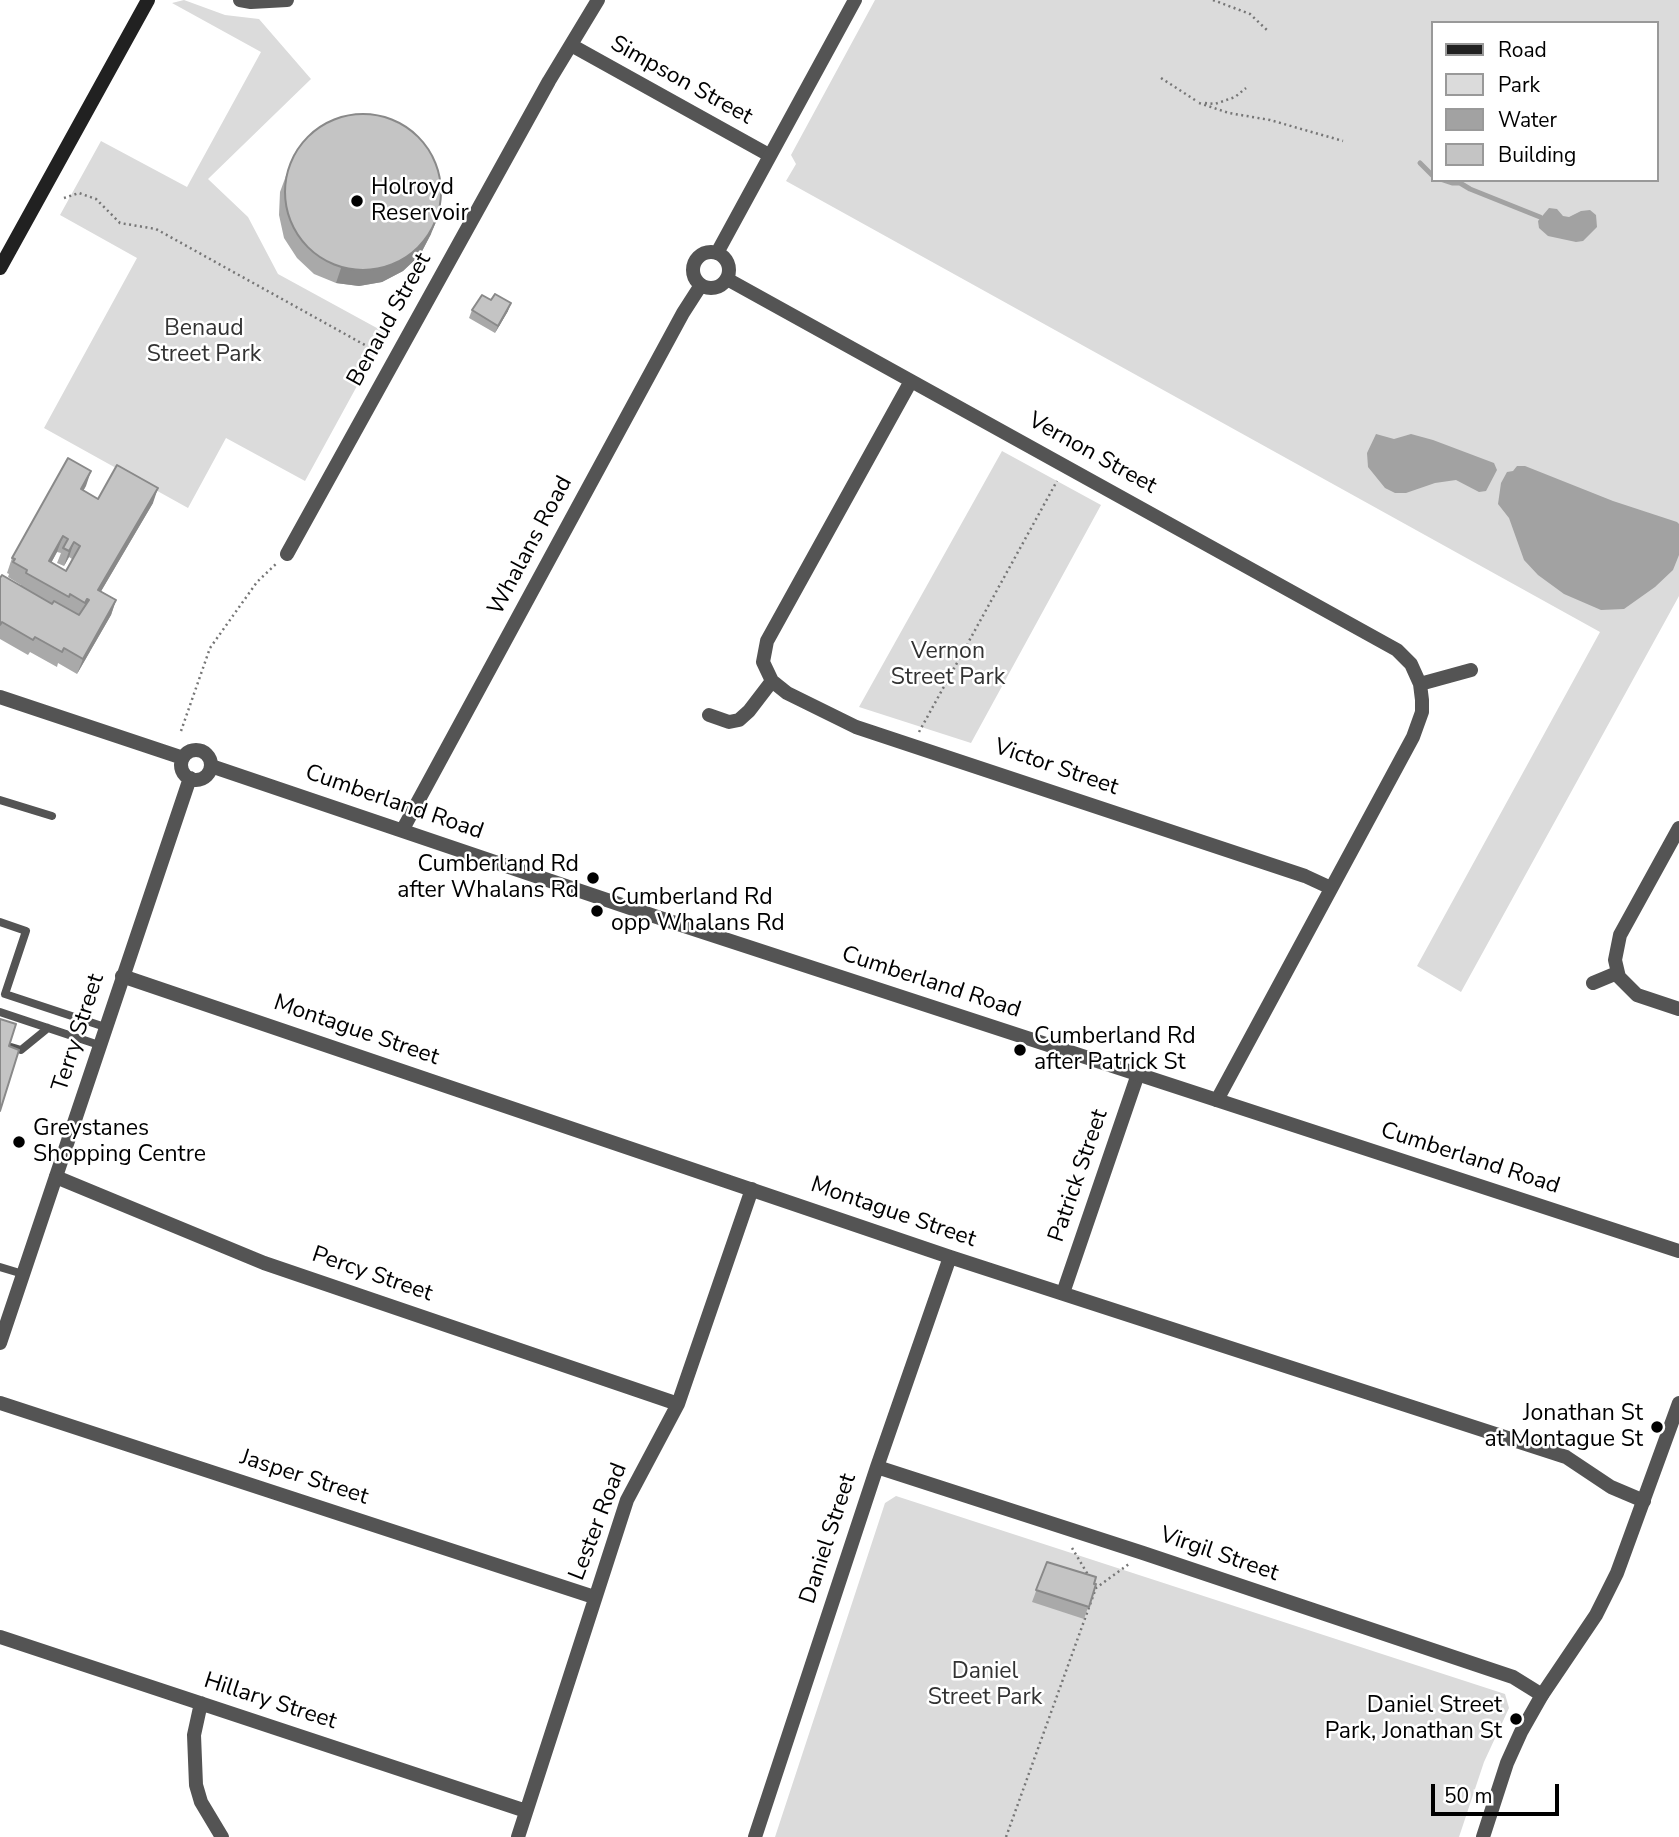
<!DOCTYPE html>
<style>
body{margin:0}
#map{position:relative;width:1679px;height:1837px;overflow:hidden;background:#fff;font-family:"Nunito Sans",sans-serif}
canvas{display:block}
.legend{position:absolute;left:1431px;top:21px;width:228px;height:161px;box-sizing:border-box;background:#fff;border:2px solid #999;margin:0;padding:9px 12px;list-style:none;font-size:21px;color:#000}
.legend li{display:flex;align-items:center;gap:14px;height:35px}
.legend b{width:35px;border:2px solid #999}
.scale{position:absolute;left:1431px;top:1784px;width:128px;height:32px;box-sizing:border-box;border:4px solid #000;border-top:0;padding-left:9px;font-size:21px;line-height:24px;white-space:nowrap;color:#000;-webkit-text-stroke:5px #fff;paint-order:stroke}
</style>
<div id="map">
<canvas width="1679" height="1837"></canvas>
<ul class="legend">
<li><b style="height:9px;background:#212121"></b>Road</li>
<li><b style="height:19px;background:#dbdbdb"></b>Park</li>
<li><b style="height:19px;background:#a2a2a2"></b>Water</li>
<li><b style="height:19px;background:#c4c4c4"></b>Building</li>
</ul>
<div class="scale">50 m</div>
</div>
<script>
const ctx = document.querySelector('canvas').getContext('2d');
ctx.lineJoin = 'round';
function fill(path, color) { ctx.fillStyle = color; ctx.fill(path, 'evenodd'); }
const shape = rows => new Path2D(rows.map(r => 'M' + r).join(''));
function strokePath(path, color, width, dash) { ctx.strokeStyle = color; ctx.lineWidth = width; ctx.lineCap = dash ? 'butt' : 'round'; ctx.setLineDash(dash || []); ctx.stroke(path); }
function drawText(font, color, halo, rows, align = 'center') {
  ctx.font = font + ' "Nunito Sans",sans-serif'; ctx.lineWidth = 5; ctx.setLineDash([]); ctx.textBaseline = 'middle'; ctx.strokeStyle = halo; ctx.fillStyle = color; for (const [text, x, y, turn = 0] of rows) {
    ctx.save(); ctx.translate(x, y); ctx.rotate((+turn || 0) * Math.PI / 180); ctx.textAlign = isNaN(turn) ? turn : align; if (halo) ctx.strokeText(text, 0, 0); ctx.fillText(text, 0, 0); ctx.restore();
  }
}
fill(shape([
 [184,0,225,15,259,19,311,79,208,179,248,217,278,274,386,333,305,481,226,438,188,508,44,428,137,258,60,215,101,141,187,187,261,52,172,3],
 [875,0,1679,0,1679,596,1461,992,1417,966,1600,632,786,181,796,164,791,155],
 [1432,23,1656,23,1656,180,1432,180],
 [1002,451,1101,505,971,743,859,707],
 [896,1496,1505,1694,1509,1708,1484,1762,1459,1837,775,1837,885,1503]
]), '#dbdbdb');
fill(shape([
 [1549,208,1557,209,1563,216,1569,217,1581,211,1590,210,1596,215,1597,227,1583,241,1576,242,1548,236,1539,228,1538,221],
 [1376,434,1394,439,1411,434,1433,440,1494,463,1497,470,1486,491,1479,492,1456,480,1435,483,1406,493,1395,493,1385,488,1368,467,1367,453],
 [1517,466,1525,466,1613,501,1677,522,1679,524,1679,555,1673,570,1655,587,1624,609,1601,610,1564,594,1538,575,1524,560,1509,518,1498,504,1501,483,1507,472,1513,471]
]), '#a2a2a2');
strokePath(shape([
 [1420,163,1432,175],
 [1443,180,1452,183,1460,183,1470,189,1540,217]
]), '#a2a2a2', 5);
strokePath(shape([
 [1213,0,1250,14,1268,31],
 [1161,78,1198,102],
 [1199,103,1229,113,1270,120,1343,141],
 [1205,103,1215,104,1235,97,1246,88],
 [64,198,79,193,96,199,120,223,156,229,381,354],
 [181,731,210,648,257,582,277,563],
 [919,732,1057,481],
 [1072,1548,1090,1578],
 [1006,1837,1096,1588,1129,1564]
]), '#767676', 2.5, [2, 3.5]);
strokePath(shape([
 [0,800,52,816],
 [0,922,26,931,5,994,105,1027],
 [0,1012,99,1045],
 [11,1047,21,1050,48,1028],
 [0,1267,23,1274]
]), '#545454', 8);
strokePath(shape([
 [240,0,251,2,287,0],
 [571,45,769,155],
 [727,279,1397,650,1411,664,1420,684,1422,700,1422,712,1413,737,1217,1100],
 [911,381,767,641,763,662,772,681,787,693,856,727,1305,876,1331,888],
 [287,554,549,81,598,0],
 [1420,684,1471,670],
 [709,715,729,722,739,720,749,711,772,681],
 [1679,828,1620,935,1615,960,1619,977,1637,995,1679,1009],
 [122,976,950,1257,1566,1457,1611,1487,1644,1501],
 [1593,983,1617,973],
 [56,1177,264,1263,678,1404],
 [1063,1293,1138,1074],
 [0,1403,594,1597],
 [877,1467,1143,1553,1513,1677,1542,1695],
 [0,1637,526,1811],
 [201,1703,194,1735,196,1785,201,1802,222,1837],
 [518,1837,627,1500,678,1404,752,1189],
 [755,1837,877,1467,950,1257]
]), '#545454', 14);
strokePath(shape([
 '693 270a18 18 0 1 1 36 0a18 18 0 1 1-36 0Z',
 [717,253,855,0],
 [0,697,183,758],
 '181 765a15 15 0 1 1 30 0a15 15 0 1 1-30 0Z',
 [211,766,660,918,1679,1251],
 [403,829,683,313,701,285],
 [0,1343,190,778],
 [1483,1837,1507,1763,1521,1732,1542,1695,1596,1615,1617,1573,1679,1403]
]), '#545454', 14);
strokePath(shape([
 [0,268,148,0]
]), '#212121', 14);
fill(shape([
 [294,154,431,234,420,255,403,271,382,282,359,286,336,283,314,274,297,258,284,238,279,215,280,192],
 [472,310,508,311,495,333,469,318],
 [86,486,83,491,98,499,153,503,101,591,116,600,111,615,77,674,58,663,57,667,30,652,28,655,0,639,0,578,21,586,21,585,8,577,9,574,7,573,12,558],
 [57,552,61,553,57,563,64,566,69,557,72,559,66,571,51,563],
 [1047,1562,1096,1584,1084,1619,1032,1602]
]), '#a9a9a9');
fill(shape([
 [437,219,431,234,420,255,403,271,382,282,359,286,336,283,341,268],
 [511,303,508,311,495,333,498,326],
 [91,471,86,486,75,504,81,489],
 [158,488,153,503,93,605,98,590],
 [63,536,57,552,44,576,49,561],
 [74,542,69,557,64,566,69,551],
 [116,600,111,615,77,674,83,659]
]), '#898989');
const building = shape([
 '285 192a78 78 0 1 1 156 0a78 78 0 1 1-156 0Z',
 [495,294,511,303,498,326,472,310,482,295,491,300,495,294],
 [68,458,91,471,81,489,98,499,117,465,158,488,98,590,116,600,83,659,64,648,62,652,35,637,33,640,2,622,0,625,0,578,2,575,52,604,54,601,79,615,89,600,87,599,85,603,70,594,69,597,26,573,27,570,13,562,15,559,12,558,68,458],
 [63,536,68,539,63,548,69,551,74,542,80,546,66,571,49,561,63,536],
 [0,1019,16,1024,9,1046,19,1050,0,1111,0,1019],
 [1047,1562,1096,1577,1094,1584,1096,1584,1089,1607,1036,1590,1047,1562]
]);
fill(building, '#c4c4c4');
strokePath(building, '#898989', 2);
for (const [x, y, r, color] of [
 [357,201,7,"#000"],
 [593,878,7,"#000"],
 [597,911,7,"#000"],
 [1020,1050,7,"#000"],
 [19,1142,7,"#000"],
 [1657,1427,7,"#000"],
 [1516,1719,7,"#000"]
]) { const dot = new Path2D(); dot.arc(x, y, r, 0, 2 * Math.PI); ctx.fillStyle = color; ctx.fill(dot); strokePath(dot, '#fff', 2.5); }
drawText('23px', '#000', '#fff', [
 ["Simpson Street",681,81,29],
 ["Benaud Street",390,320,-61],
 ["Vernon Street",1092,454,29],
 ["Whalans Road",531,546,-62],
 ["Victor Street",1056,768,19],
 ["Cumberland Road",394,803,19],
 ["Cumberland Road",931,983,18],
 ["Montague Street",356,1031,19],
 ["Terry Street",79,1033,-72],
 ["Cumberland Road",1470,1159,18],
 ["Patrick Street",1079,1176,-71],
 ["Montague Street",893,1213,19],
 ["Percy Street",372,1275,19],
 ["Jasper Street",304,1478,18],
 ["Lester Road",599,1522,-69],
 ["Daniel Street",829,1539,-72],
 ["Virgil Street",1219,1555,19],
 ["Hillary Street",270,1702,18]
]);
drawText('23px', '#000', '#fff', [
 ["Holroyd",371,188],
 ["Reservoir",371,214],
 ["Cumberland Rd",579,865,"right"],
 ["after Whalans Rd",579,891,"right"],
 ["Cumberland Rd",611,898],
 ["opp Whalans Rd",611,924],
 ["Cumberland Rd",1034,1037],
 ["after Patrick St",1034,1063],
 ["Greystanes",33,1129],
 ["Shopping Centre",33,1155],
 ["Jonathan St",1643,1414,"right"],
 ["at Montague St",1643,1440,"right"],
 ["Daniel Street",1502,1706,"right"],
 ["Park, Jonathan St",1502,1732,"right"]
], 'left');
drawText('23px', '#323232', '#fff', [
 ["Benaud",204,329],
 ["Street Park",204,355],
 ["Vernon",948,652],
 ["Street Park",948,678],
 ["Daniel",985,1672],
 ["Street Park",985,1698]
]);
</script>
